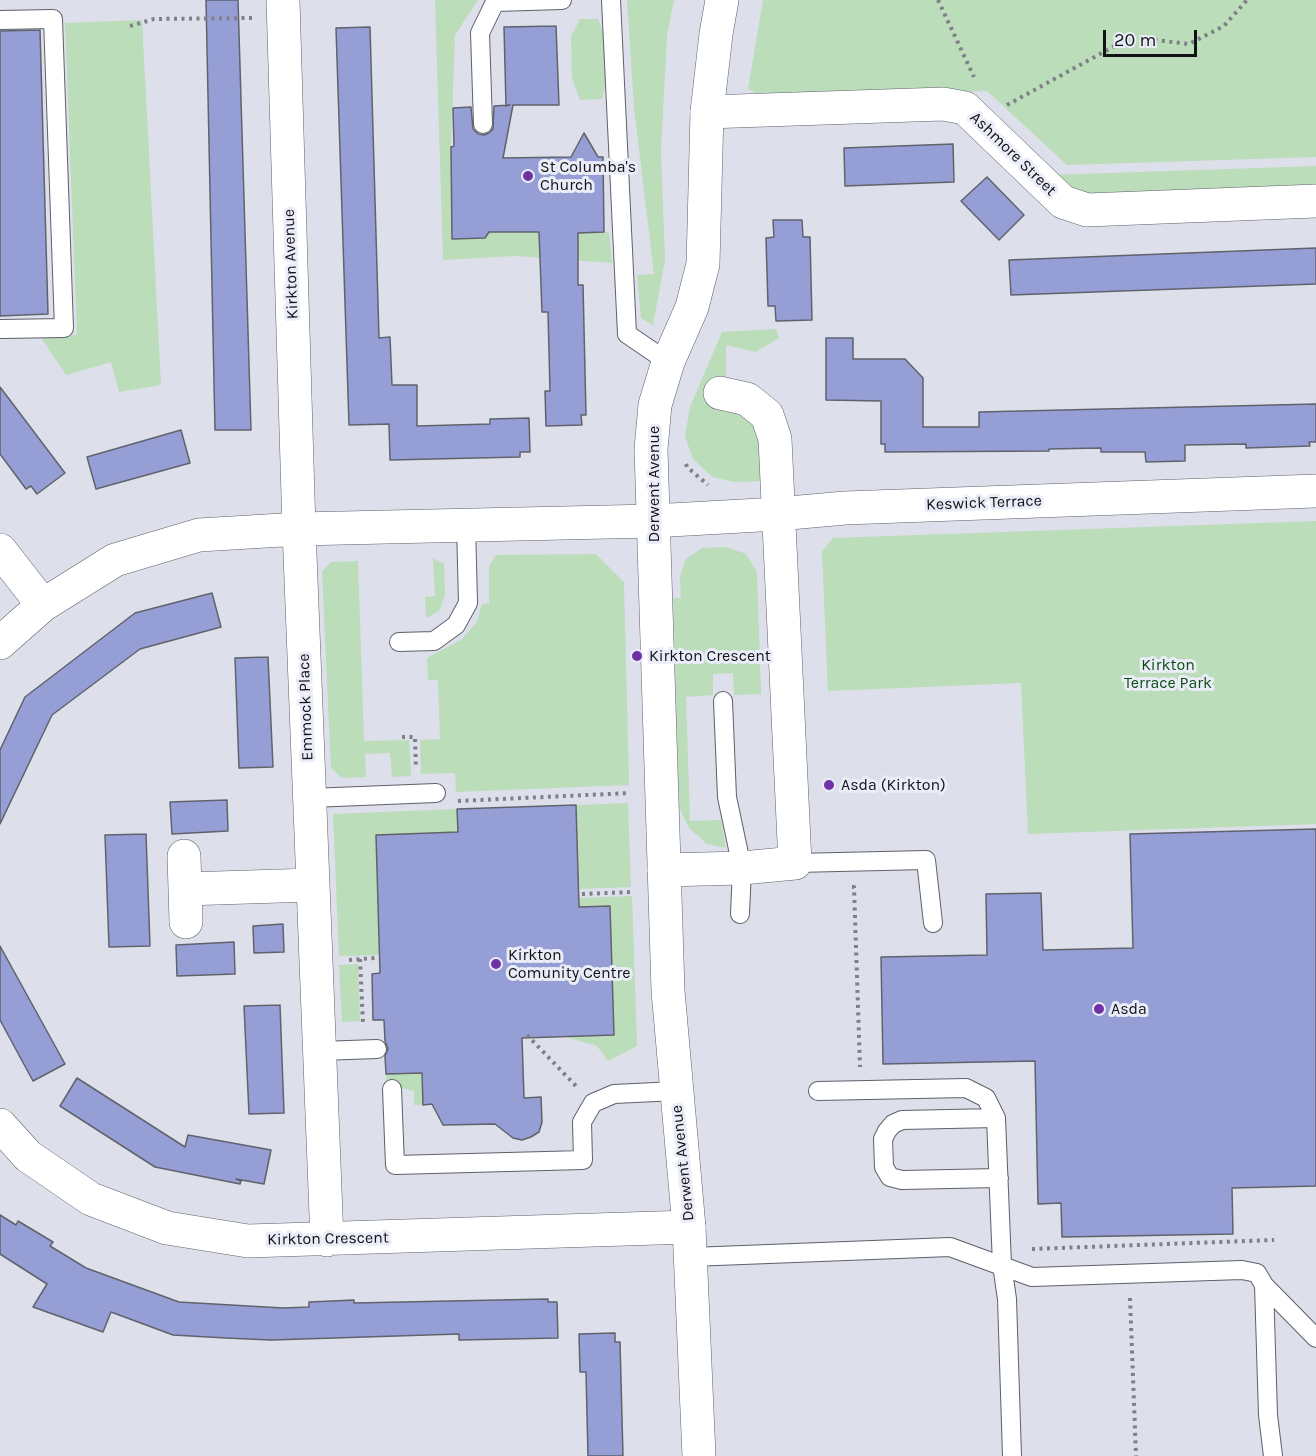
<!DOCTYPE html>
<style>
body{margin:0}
#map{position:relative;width:1316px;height:1456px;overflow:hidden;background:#dddfeb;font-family:Karla,sans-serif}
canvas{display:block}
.scale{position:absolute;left:1103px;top:30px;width:94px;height:27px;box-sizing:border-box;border:3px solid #121317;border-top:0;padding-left:8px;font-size:18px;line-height:21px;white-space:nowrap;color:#121317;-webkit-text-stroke:4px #eaecf8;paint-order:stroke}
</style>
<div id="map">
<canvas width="1316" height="1456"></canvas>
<div class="scale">20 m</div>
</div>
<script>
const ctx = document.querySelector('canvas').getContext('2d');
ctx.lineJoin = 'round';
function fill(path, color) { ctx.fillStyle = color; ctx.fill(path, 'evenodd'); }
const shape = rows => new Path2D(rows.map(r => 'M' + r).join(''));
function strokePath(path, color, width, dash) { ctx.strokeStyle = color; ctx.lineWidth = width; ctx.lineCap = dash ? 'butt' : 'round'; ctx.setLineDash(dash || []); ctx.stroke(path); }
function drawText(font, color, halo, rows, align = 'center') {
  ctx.font = font + ' Karla,sans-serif'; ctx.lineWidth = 6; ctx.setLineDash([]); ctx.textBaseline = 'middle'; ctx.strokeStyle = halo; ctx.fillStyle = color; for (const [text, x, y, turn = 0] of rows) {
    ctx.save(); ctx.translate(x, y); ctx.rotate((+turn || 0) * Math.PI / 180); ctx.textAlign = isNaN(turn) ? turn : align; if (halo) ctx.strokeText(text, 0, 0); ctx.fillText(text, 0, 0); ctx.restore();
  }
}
fill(shape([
 [435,0,478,0,455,35,451,147,453,239,485,238,491,229,514,229,514,232,533,232,533,228,609,232,612,263,515,256,443,260],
 [627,0,674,0,667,36,661,150,665,260,653,325,641,318,637,275,654,274,634,108],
 [763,0,1316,0,1316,157,1067,165,987,91,762,96,748,89],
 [580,19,598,19,605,37,607,79,602,99,580,100,572,78,571,37],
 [142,20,161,385,119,392,111,362,66,375,40,336,77,335,65,23],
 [1316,166,1316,188,1081,197,1051,175],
 [776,329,779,338,756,352,726,345,726,378,738,410,755,425,762,443,763,481,735,482,712,477,693,459,685,436,690,407,722,332],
 [1316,521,1316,824,1028,834,1021,683,828,691,822,552,833,538],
 [727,547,746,554,757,572,761,694,734,695,733,673,713,674,713,695,686,697,690,821,721,820,726,848,707,844,689,828,679,807,673,598,681,598,680,576,686,559,702,548],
 [596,554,624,582,629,785,456,792,455,773,421,774,420,740,440,739,438,680,428,680,427,658,461,640,477,622,482,604,489,603,489,566,496,555],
 [433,558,444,564,445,596,439,611,426,618,425,597,435,596],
 [358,561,364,741,409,740,411,776,392,777,390,753,365,754,366,777,342,778,331,768,322,572,331,562],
 [628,803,631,887,578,889,576,805],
 [457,809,458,832,376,835,380,955,339,956,333,814],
 [632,896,637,1046,608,1061,597,1046,566,1037,579,898],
 [358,964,360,1021,342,1022,339,965],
 [422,1073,423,1105,414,1105,414,1091,386,1084,386,1074]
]), '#bbddb9');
const building = shape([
 [206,0,238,0,251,430,215,430,206,0],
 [556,26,559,105,513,105,503,158,571,157,584,133,598,157,603,157,604,232,578,233,578,285,583,285,586,415,581,415,582,425,546,426,545,391,550,391,548,312,542,312,539,232,489,232,485,238,452,239,451,147,454,146,453,108,471,107,473,129,478,134,484,135,489,133,493,129,494,106,510,105,506,106,504,27,556,26],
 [370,27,379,338,390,337,392,385,417,385,417,426,490,424,490,419,529,418,530,452,520,452,520,457,390,460,389,424,349,425,336,28,370,27],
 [40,30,48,314,0,316,0,31,40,30],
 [953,144,954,182,845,186,844,148,953,144],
 [987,177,1024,215,999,240,961,201,987,177],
 [773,220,802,220,803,237,810,237,812,320,776,321,775,306,768,306,766,238,774,237,773,220],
 [1316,248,1316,284,1011,295,1009,260,1316,248],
 [826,338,853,338,853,359,905,359,923,378,923,427,979,427,979,412,1316,404,1316,442,1309,442,1310,446,1246,448,1246,444,1185,445,1185,461,1146,462,1145,452,1101,452,1101,448,1049,449,1049,451,885,452,885,444,881,444,881,401,826,400,826,338],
 [0,387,65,473,37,494,31,486,26,489,0,454,0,387],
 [181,430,190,463,96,489,87,457,181,430],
 [212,593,221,627,140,649,52,715,0,824,0,750,25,697,135,613,212,593],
 [268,657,273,767,239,768,235,658,268,657],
 [227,800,228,831,172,834,170,802,227,800],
 [576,805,579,907,610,906,614,1035,522,1038,524,1098,541,1097,542,1122,539,1132,531,1137,522,1140,513,1138,495,1124,443,1125,432,1104,423,1105,422,1073,386,1074,385,1056,388,1049,385,1041,384,1020,373,1020,372,974,380,973,376,835,458,832,457,809,576,805],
 [1316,829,1316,1186,1232,1188,1233,1234,1062,1237,1061,1203,1038,1204,1035,1061,883,1064,881,957,987,955,986,894,1041,893,1043,950,1133,948,1130,834,1316,829],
 [146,834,150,946,109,947,105,835,146,834],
 [283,924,284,952,254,953,253,926,283,924],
 [234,942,235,974,177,976,176,945,234,942],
 [0,946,65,1064,33,1081,0,1020,0,946],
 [280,1005,284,1113,249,1114,244,1006,280,1005],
 [77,1078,185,1147,188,1135,271,1150,264,1184,236,1179,241,1181,240,1184,155,1167,60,1106,77,1078],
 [0,1215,16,1225,18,1221,53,1242,50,1246,86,1268,179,1302,283,1308,309,1307,309,1302,332,1301,354,1300,354,1303,548,1299,548,1302,557,1302,558,1338,459,1340,459,1334,271,1340,226,1338,173,1335,111,1312,103,1332,33,1307,47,1284,0,1254,0,1215],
 [615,1333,615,1342,620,1342,623,1456,588,1456,586,1372,580,1372,579,1334,615,1333]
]);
fill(building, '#969fd5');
strokePath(building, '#60626c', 1.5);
const lane = shape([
 [611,0,627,334,668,362],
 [0,20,53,19,64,328,0,329],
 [483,124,480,33,495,2,562,0],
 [399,642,434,641,456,625,468,603,466,525],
 [723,701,727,797,742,868,740,914],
 [310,798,436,793],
 [795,863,926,860,933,923],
 [320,1051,377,1049],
 [392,1089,395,1165,583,1160,582,1122,593,1103,614,1094,676,1091],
 [818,1091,966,1088,986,1098,996,1118,1002,1265,1007,1299,1012,1456],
 [996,1118,902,1120,893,1124,887,1131,883,1139,884,1167,890,1177,902,1180,999,1178],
 [691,1257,950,1247,1032,1277,1242,1270,1257,1273,1264,1285,1268,1415,1273,1456],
 [1264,1285,1316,1338]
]);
const street = shape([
 [283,0,299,529,327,1240],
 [707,112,943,104,965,108,1063,202,1087,210,1316,201],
 [0,550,43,605],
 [0,643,43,605,115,560,199,535,299,529,652,521,778,514,845,508,1316,491],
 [184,856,186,922],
 [664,870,742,868,795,863,775,439,767,415,747,399,720,393],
 [185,889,312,885],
 [0,1125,28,1156,91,1199,167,1228,248,1241,689,1227]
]);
const secondary = shape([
 [699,1456,689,1227,668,991,651,449,655,405,668,362,692,307,703,264,707,112,716,34,722,0]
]);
strokePath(lane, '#5e606a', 20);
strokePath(street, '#5e606a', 34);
strokePath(secondary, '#5e606a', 34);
strokePath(shape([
 [938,0,974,77],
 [130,26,154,19,253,18],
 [1007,105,1131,37,1189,44,1224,26,1247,0],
 [686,464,687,467,708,485],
 [402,737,415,737,416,769],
 [458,801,630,793],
 [852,887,854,887,860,1067],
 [582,894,632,892],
 [360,959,363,1024],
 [349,960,375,958],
 [527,1035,576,1086],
 [1032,1249,1274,1240],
 [1130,1298,1136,1456]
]), '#7e7f87', 4, [3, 4.5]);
strokePath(lane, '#fff', 18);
strokePath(street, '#fff', 33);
strokePath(secondary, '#fff', 33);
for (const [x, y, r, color] of [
 [528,176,6,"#7031a6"],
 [637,656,6,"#7031a6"],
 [829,785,6,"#7031a6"],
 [496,964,6,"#7031a6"],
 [1099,1009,6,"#7031a6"]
]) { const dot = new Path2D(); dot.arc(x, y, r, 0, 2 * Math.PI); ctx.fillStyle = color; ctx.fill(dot); strokePath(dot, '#eaecf8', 2); }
drawText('16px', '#121317', '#eaecf8', [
 ["Ashmore Street",1013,154,44],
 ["Kirkton Avenue",291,264,-92],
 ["Derwent Avenue",654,484,-90],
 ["Keswick Terrace",984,503,-2],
 ["Emmock Place",306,707,-92],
 ["Derwent Avenue",683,1163,-96],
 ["Kirkton Crescent",328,1239,-1]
]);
drawText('16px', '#121317', '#eaecf8', [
 ["St Columba's",540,167],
 ["Church",540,185],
 ["Kirkton Crescent",649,656],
 ["Asda (Kirkton)",841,785],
 ["Kirkton",508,955],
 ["Comunity Centre",508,973],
 ["Asda",1111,1009]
], 'left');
drawText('16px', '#0d4d12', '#eaecf8', [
 ["Kirkton",1168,665],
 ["Terrace Park",1168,683]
]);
</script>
